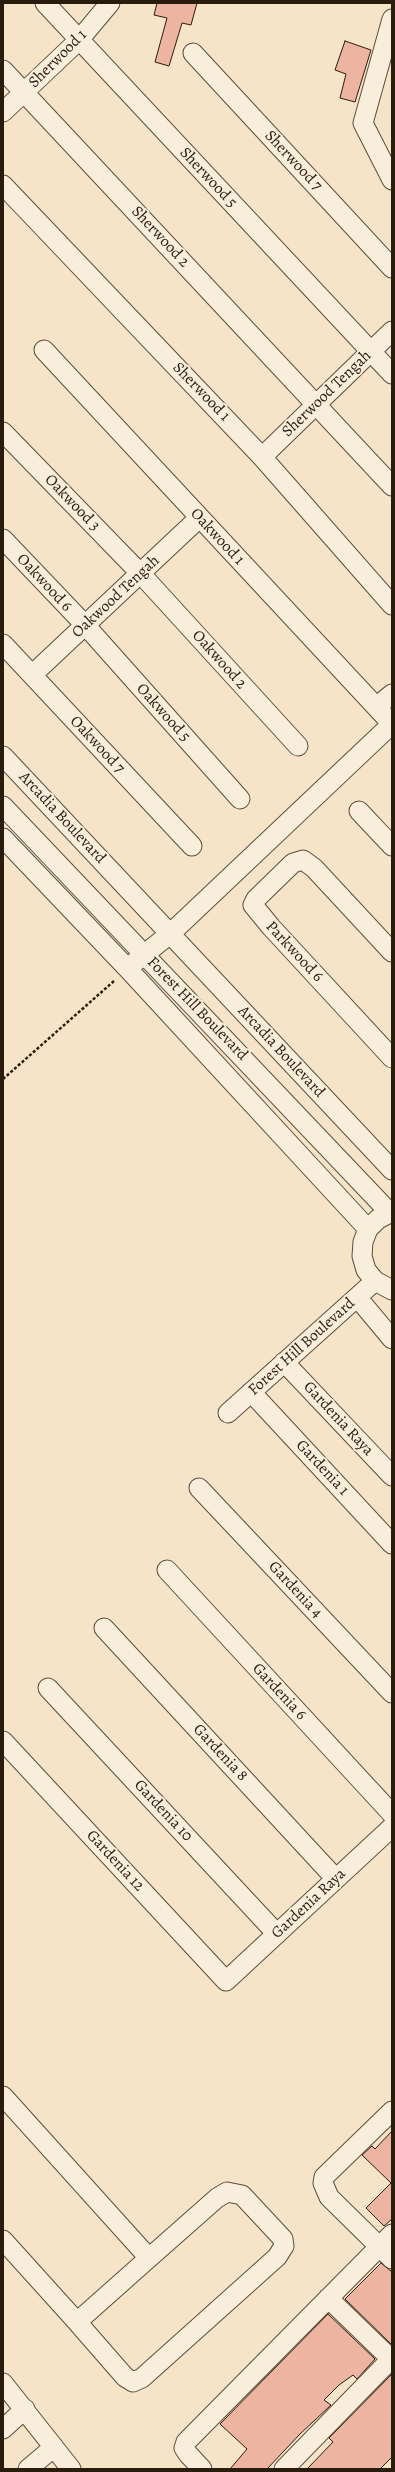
<!DOCTYPE html>
<style>
body{margin:0}
#map{position:relative;width:395px;height:2472px;overflow:hidden;background:#f6e4c9;font-family:Alegreya,serif}
canvas{display:block}
.frame{position:absolute;inset:0;border:4px solid #2a1c0d;pointer-events:none}
</style>
<div id="map">
<canvas width="395" height="2472"></canvas>
<div class="frame"></div>
</div>
<script>
const ctx = document.querySelector('canvas').getContext('2d');
ctx.lineJoin = 'round';
function fill(path, color) { ctx.fillStyle = color; ctx.fill(path, 'evenodd'); }
const shape = rows => new Path2D(rows.map(r => 'M' + r).join(''));
function strokePath(path, color, width, dash) { ctx.strokeStyle = color; ctx.lineWidth = width; ctx.lineCap = dash ? 'butt' : 'round'; ctx.setLineDash(dash || []); ctx.stroke(path); }
function drawText(font, color, halo, rows, align = 'center') {
  ctx.font = font + ' Alegreya,serif'; ctx.lineWidth = 4; ctx.setLineDash([]); ctx.textBaseline = 'middle'; ctx.strokeStyle = halo; ctx.fillStyle = color; for (const [text, x, y, turn = 0] of rows) {
    ctx.save(); ctx.translate(x, y); ctx.rotate((+turn || 0) * Math.PI / 180); ctx.textAlign = isNaN(turn) ? turn : align; if (halo) ctx.strokeText(text, 0, 0); ctx.fillText(text, 0, 0); ctx.restore();
  }
}
const building = shape([
 [157,3,197,3,191,25,182,23,169,66,155,62,167,18,154,15,157,3],
 [345,41,371,50,355,102,340,98,346,74,335,70,345,41],
 [392,2131,392,2219,384,2226,366,2208,391,2183,362,2155,372,2146,375,2149,392,2131],
 [381,2263,392,2272,392,2345,345,2299,381,2263],
 [328,2314,375,2359,357,2379,353,2375,339,2385,324,2400,331,2405,300,2434,267,2469,230,2469,247,2449,220,2424,328,2314],
 [392,2374,392,2457,380,2469,307,2469,333,2442,329,2438,392,2374]
]);
fill(building, '#edb5a1');
strokePath(building, '#2a1c0d', 1);
const minor = shape([
 [45,3,392,374],
 [392,19,363,123,392,180],
 [193,53,392,268],
 [3,70,392,486],
 [3,112,79,40,110,3],
 [3,185,262,457,392,605],
 [44,350,392,724],
 [3,432,141,574,298,746],
 [262,457,392,331],
 [3,539,86,626,240,799],
 [3,644,192,846],
 [32,675,199,518],
 [376,707,392,694],
 [3,756,392,1170],
 [3,806,390,1213],
 [359,811,392,846],
 [3,838,128,969,368,1229],
 [392,952,314,868,303,860,293,863,256,899,253,905,271,927,392,1058],
 [135,962,171,933,392,724],
 [392,1212,378,1219,368,1229,363,1242,362,1256,366,1270,375,1281,392,1290],
 [357,1297,392,1339],
 [284,1362,392,1476],
 [251,1392,392,1544],
 [228,1413,375,1281],
 [199,1488,392,1693],
 [167,1570,392,1814],
 [104,1628,336,1879],
 [48,1688,277,1934],
 [3,1741,226,1981,392,1827],
 [3,2096,149,2258,217,2198,227,2192,242,2195,283,2239,284,2246,277,2257,142,2378,133,2382,125,2377,77,2322,149,2258],
 [392,2111,324,2177,323,2183,329,2197,392,2259],
 [3,2240,77,2322],
 [328,2298,392,2360],
 [3,2383,71,2469],
 [3,2429,25,2409],
 [28,2469,54,2447],
 [202,2469,188,2454,184,2448,186,2442,392,2234],
 [284,2469,392,2358]
]);
strokePath(minor, '#5d4e3c', 21);
strokePath(shape([
 [3,1079,114,981]
]), '#2a1c0d', 2.5, [3, 2]);
strokePath(minor, '#f9eddc', 19);
drawText('16px', '#2a1c0d', '#f9eddc', [
 ["Sherwood 1",58,59,-45],
 ["Sherwood 7",293,161,47],
 ["Sherwood 5",208,178,47],
 ["Sherwood 2",160,237,47],
 ["Sherwood 1",201,392,46],
 ["Sherwood Tengah",327,394,-44],
 ["Oakwood 3",72,503,46],
 ["Oakwood 1",217,537,47],
 ["Oakwood 6",44,583,47],
 ["Oakwood Tengah",116,597,-43],
 ["Oakwood 2",219,660,48],
 ["Oakwood 5",163,713,48],
 ["Oakwood 7",97,745,47],
 ["Arcadia Boulevard",62,818,47],
 ["Parkwood 6",294,952,47],
 ["Forest Hill Boulevard",197,1009,46],
 ["Arcadia Boulevard",281,1052,47],
 ["Forest Hill Boulevard",302,1347,-42],
 ["Gardenia Raya",338,1419,47],
 ["Gardenia 1",322,1468,47],
 ["Gardenia 4",295,1590,47],
 ["Gardenia 6",279,1692,47],
 ["Gardenia 8",220,1753,47],
 ["Gardenia 10",163,1811,47],
 ["Gardenia 12",115,1861,47],
 ["Gardenia Raya",309,1904,-43]
]);
</script>
